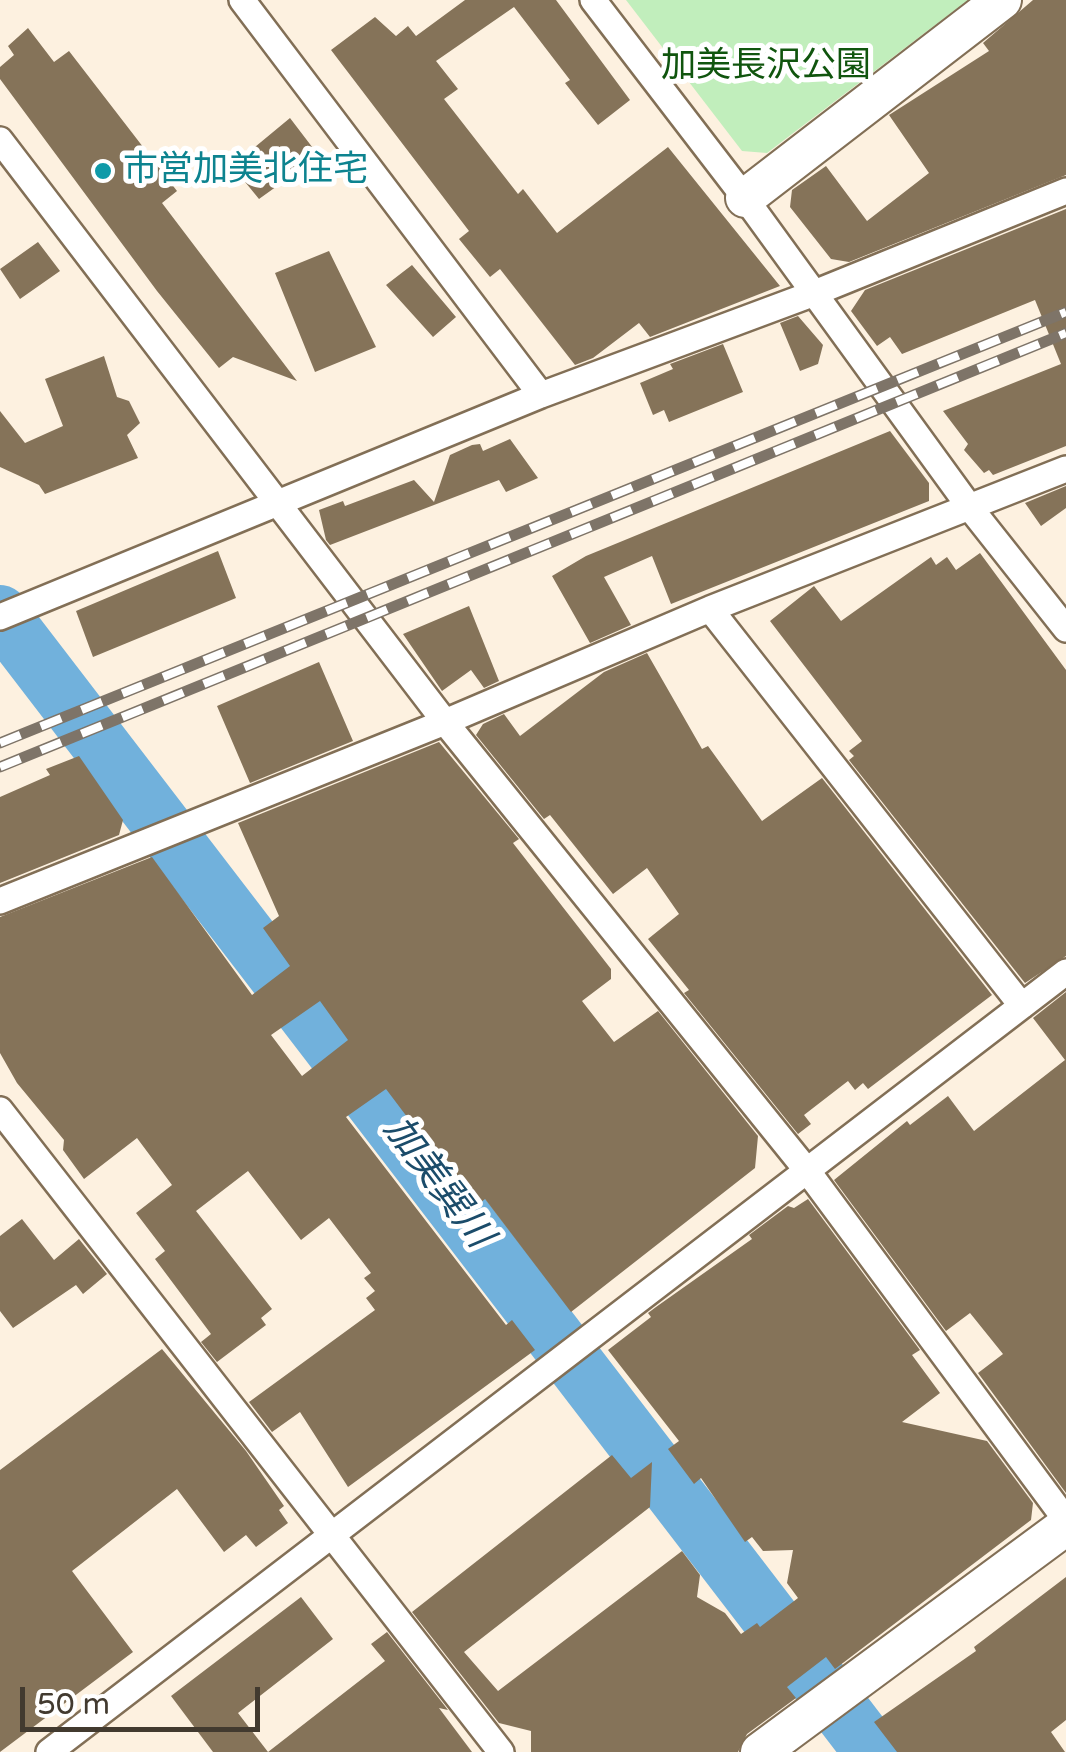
<!DOCTYPE html>
<meta charset="utf-8">
<style>
body{margin:0}
#map{position:relative;width:1066px;height:1752px;overflow:hidden;background:#fdf1e0;font-family:"Varela Round",sans-serif}
canvas{display:block}
.scale{position:absolute;left:20px;top:1687px;width:240px;height:45px;box-sizing:border-box;border:5px solid #423a2f;border-top:0;padding-left:12px;font-size:30px;line-height:35px;white-space:nowrap;color:#423a2f;-webkit-text-stroke:8px #fff;paint-order:stroke}
</style>
<div id="map">
<canvas width="1066" height="1752"></canvas>
<div class="scale">50 m</div>
</div>
<script>
const ctx = document.querySelector('canvas').getContext('2d');
ctx.lineJoin = 'round';
function fill(path, color) { ctx.fillStyle = color; ctx.fill(path, 'evenodd'); }
const shape = rows => new Path2D(rows.map(r => 'M' + r).join(''));
function strokePath(path, color, width, dash) { ctx.strokeStyle = color; ctx.lineWidth = width; ctx.lineCap = dash ? 'butt' : 'round'; ctx.setLineDash(dash || []); ctx.stroke(path); }
function drawText(font, color, halo, rows, align = 'center') {
  ctx.font = font + ' "Varela Round","Noto Sans JP",sans-serif'; ctx.lineWidth = 10; ctx.setLineDash([]); ctx.textBaseline = 'middle'; ctx.strokeStyle = halo; ctx.fillStyle = color; for (const [text, x, y, turn = 0] of rows) {
    ctx.save(); ctx.translate(x, y); ctx.rotate((+turn || 0) * Math.PI / 180); ctx.textAlign = isNaN(turn) ? turn : align; if (halo) ctx.strokeText(text, 0, 0); ctx.fillText(text, 0, 0); ctx.restore();
  }
}
fill(shape([
 [626,0,968,0,767,153,742,151]
]), '#c1eebc');
strokePath(shape([
 [0,614,873,1752]
]), '#71b1dc', 58);
fill(shape([
 [465,0,556,0,630,100,598,125,565,83,570,80,514,7,436,61,458,89,444,99,518,194,523,189,557,233,668,147,780,286,650,337,639,323,593,358,575,365,500,269,490,277,459,239,469,231,331,50,375,17,396,36,408,26,416,36],
 [1033,0,1066,0,1066,175,849,262,831,259,790,207,792,190,826,166,867,221,929,173,889,115,989,51,983,43],
 [28,28,54,62,69,51,177,191,162,203,297,381,233,357,219,368,157,291,0,79,0,67,14,55,8,46],
 [290,118,319,156,259,199,232,166],
 [1066,209,1066,446,993,475,989,470,984,473,964,450,968,444,943,411,1061,364,1035,300,902,354,890,337,877,346,851,311,865,290],
 [38,242,60,271,20,299,0,269],
 [329,251,376,347,315,372,275,273],
 [412,265,456,317,433,337,386,285],
 [798,316,823,345,818,364,800,371,780,323],
 [723,344,743,392,669,422,664,410,653,415,640,383,673,369,670,364],
 [104,356,117,397,129,401,140,423,127,435,138,458,45,494,39,485,0,467,0,411,25,443,63,426,45,379],
 [890,431,929,483,929,501,671,604,652,556,604,577,631,625,590,643,552,576,586,556],
 [510,439,538,478,506,492,499,480,330,545,326,540,319,510,343,501,345,506,414,480,434,502,450,455,472,445,480,444,483,451],
 [1066,486,1066,508,1041,526,1025,503],
 [218,551,236,598,93,657,76,611],
 [980,553,1066,670,1066,956,1025,983,849,760,854,756,849,751,862,741,770,621,814,586,841,621,931,557,936,565,947,557,956,570],
 [469,606,499,681,484,688,471,670,442,691,403,634],
 [647,653,702,749,708,746,762,821,822,778,992,995,868,1089,863,1083,855,1090,848,1081,804,1115,811,1124,798,1134,684,993,689,990,648,939,679,914,647,868,613,894,550,815,544,819,476,735,483,724,504,714,520,736,604,672],
 [319,662,353,741,250,783,217,706],
 [439,742,519,839,513,843,611,969,611,979,582,1001,614,1042,658,1011,758,1136,755,1168,571,1312,485,1199,475,1207,386,1089,346,1117,506,1325,512,1320,535,1350,348,1487,300,1412,272,1432,249,1402,375,1310,366,1298,375,1291,364,1278,371,1273,329,1218,301,1240,248,1171,196,1211,272,1309,261,1318,266,1325,217,1362,201,1342,211,1334,155,1259,165,1251,136,1213,172,1185,137,1138,84,1179,63,1150,64,1140,17,1083,0,1053,0,917,152,857,252,995,290,966,263,928,279,916,238,823],
 [320,1001,348,1040,302,1076,271,1035],
 [79,756,123,820,119,835,0,883,0,797,50,775,46,769],
 [1066,992,1066,1493,978,1373,1003,1354,970,1313,946,1331,834,1180,907,1121,910,1125,948,1096,974,1131,1065,1060,1033,1018],
 [808,1199,920,1350,912,1355,940,1393,902,1422,987,1441,1033,1503,1031,1520,835,1669,826,1657,787,1687,796,1698,747,1734,738,1752,531,1752,531,1731,499,1723,412,1612,612,1455,631,1478,652,1462,650,1507,464,1652,498,1691,682,1551,700,1575,697,1597,725,1613,741,1634,757,1623,760,1627,798,1598,787,1583,793,1550,763,1551,752,1537,745,1542,701,1478,694,1484,668,1449,679,1441,608,1350,651,1317,648,1313,656,1307,752,1239,749,1235,788,1206,794,1208],
 [22,1219,54,1260,79,1239,107,1274,83,1294,76,1285,13,1328,0,1311,0,1236],
 [162,1349,246,1451,284,1506,279,1510,288,1523,256,1547,246,1535,224,1552,177,1489,72,1571,133,1652,0,1752,0,1470],
 [1066,1577,1066,1720,1051,1732,1065,1752,897,1752,874,1722,976,1651,974,1647],
 [301,1597,333,1639,238,1713,268,1752,385,1661,371,1644,387,1632,448,1710,439,1708,472,1752,213,1752,171,1696]
]), '#857359');
const street = shape([
 [242,0,541,395],
 [593,0,745,198,971,509,1066,629],
 [0,140,445,722,809,1173,1066,1520],
 [710,609,1022,1006],
 [0,617,541,395,812,294,1066,191],
 [0,901,445,722,710,609,1066,469],
 [0,1110,501,1752],
 [49,1752,1066,972]
]);
const secondary = shape([
 [745,198,1002,0],
 [760,1752,1066,1526]
]);
strokePath(street, '#826f56', 30);
strokePath(secondary, '#826f56', 42);
strokePath(street, '#fff', 25);
strokePath(secondary, '#fff', 38);
const rail = shape([
 [0,743,1066,312],
 [0,767,1066,333]
]);
strokePath(rail, '#7e7468', 11);
strokePath(rail, '#fff', 8, [22]);
for (const [x, y, r, color] of [
 [103,171,10,"#0f9aa8"]
]) { const dot = new Path2D(); dot.arc(x, y, r, 0, 2 * Math.PI); ctx.fillStyle = color; ctx.fill(dot); strokePath(dot, '#fff', 4); }
drawText('35px', '#10550e', '#fff', [
 ["加美長沢公園",766,67]
]);
drawText('35px', '#0d838f', '#fff', [
 ["市営加美北住宅",123,171]
], 'left');
drawText('italic 38px', '#1b4c6a', '#fff', [
 ["加美巽川",437,1183,53]
]);
</script>
